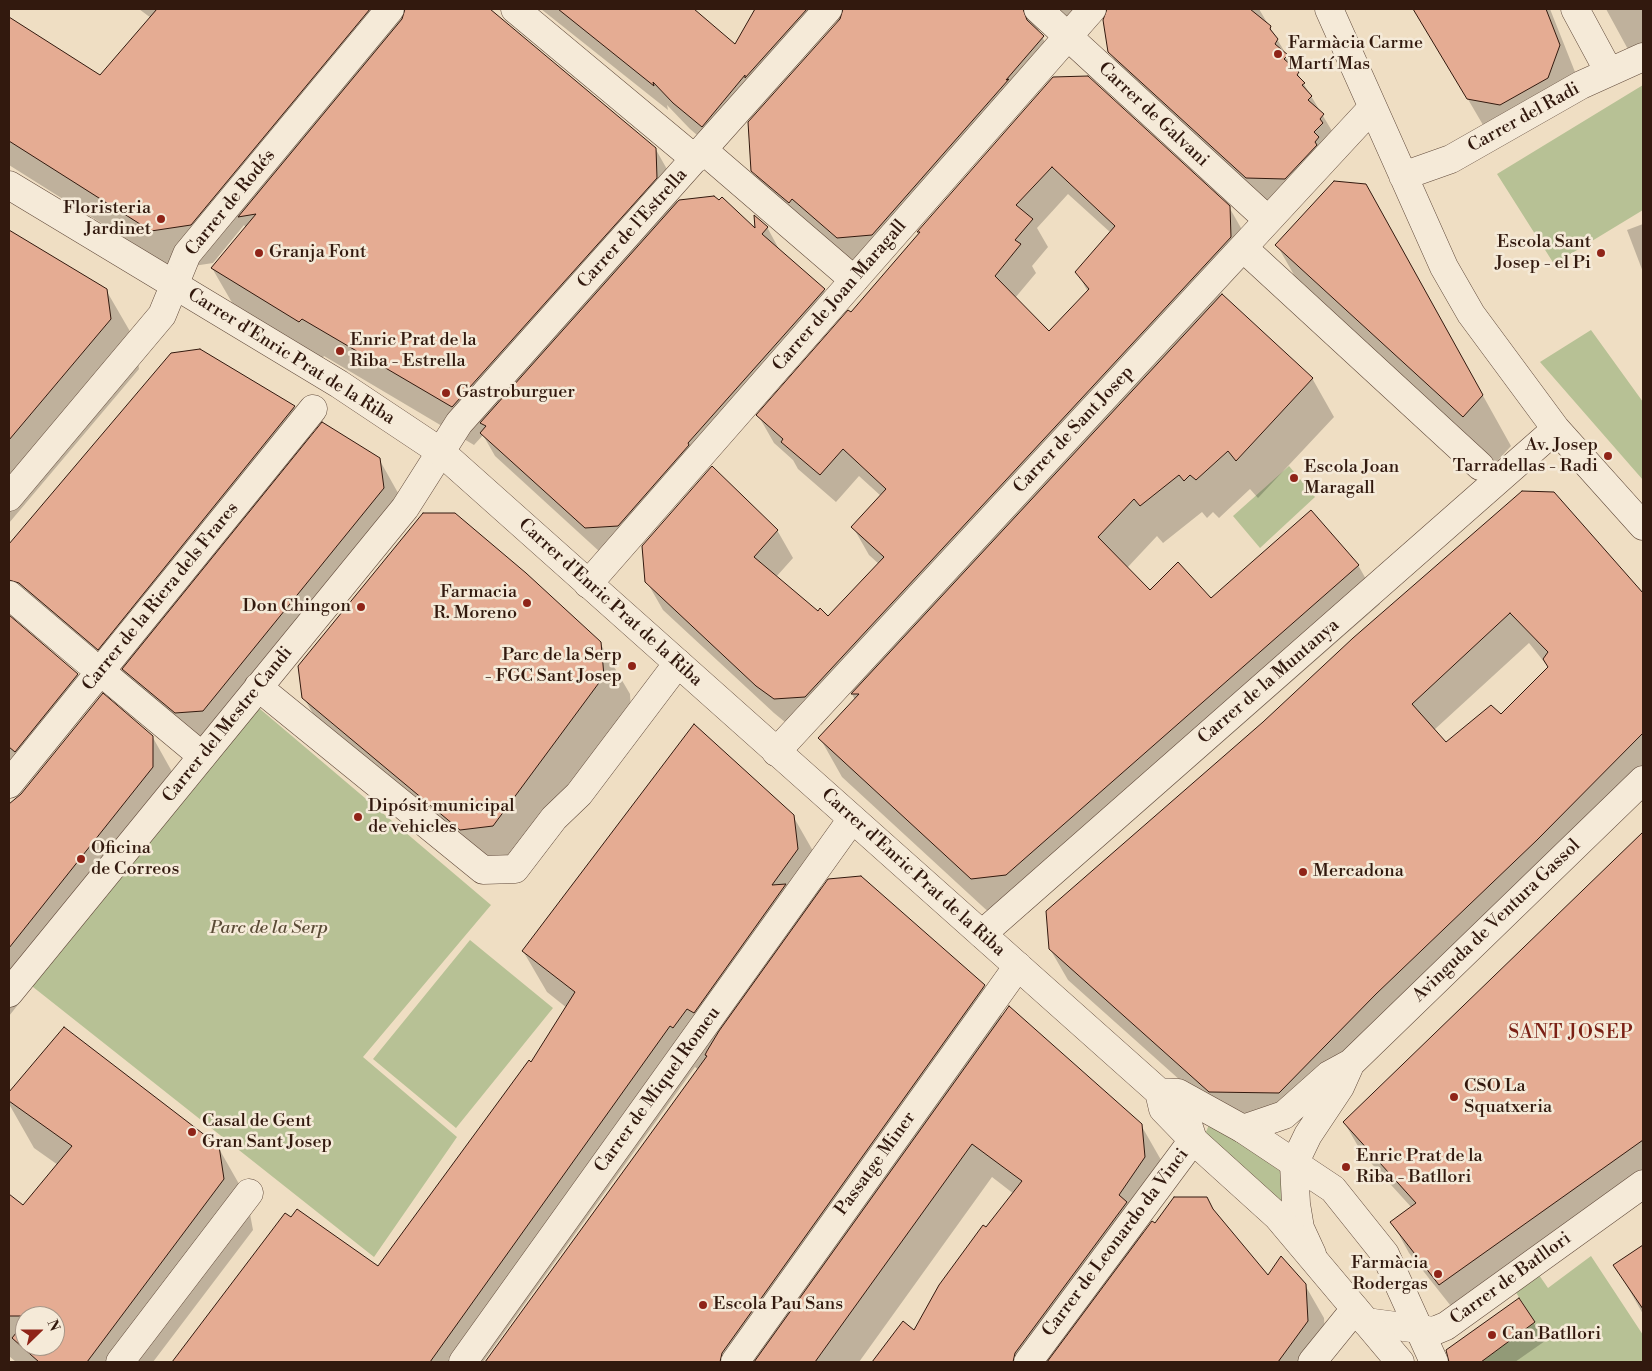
<!DOCTYPE html>
<meta charset="utf-8">
<style>
body{margin:0}
#map{position:relative;width:1652px;height:1371px;overflow:hidden;background:#efdec3;font-family:"Libre Bodoni",serif}
canvas{display:block}
.frame{position:absolute;inset:0;border:10px solid #32190e;pointer-events:none}
.north{position:absolute;left:15px;top:1306px;width:50px;height:50px;box-sizing:border-box;background:#f5ead8;border:1px solid #a79687;border-radius:50%;rotate:68deg;font-size:14px;font-weight:700;line-height:20px;text-align:center;color:#32190e}
.north::after{content:'';display:block;margin:auto;width:18px;height:22px;background:#8f2418;clip-path:polygon(50% 0,100% 100%,50% 72%,0 100%)}
</style>
<div id="map">
<canvas width="1652" height="1371"></canvas>
<div class="frame"></div>
<div class="north">N</div>
</div>
<script>
const ctx = document.querySelector('canvas').getContext('2d');
ctx.lineJoin = 'round';
function fill(path, color) { ctx.fillStyle = color; ctx.fill(path, 'evenodd'); }
const shape = rows => new Path2D(rows.map(r => 'M' + r).join(''));
function strokePath(path, color, width, dash) { ctx.strokeStyle = color; ctx.lineWidth = width; ctx.lineCap = dash ? 'butt' : 'round'; ctx.setLineDash(dash || []); ctx.stroke(path); }
function drawText(font, color, halo, rows, align = 'center') {
  ctx.font = font + ' "Libre Bodoni",serif'; ctx.lineWidth = 5; ctx.setLineDash([]); ctx.textBaseline = 'middle'; ctx.strokeStyle = halo; ctx.fillStyle = color; for (const [text, x, y, turn = 0] of rows) {
    ctx.save(); ctx.translate(x, y); ctx.rotate((+turn || 0) * Math.PI / 180); ctx.textAlign = isNaN(turn) ? turn : align; if (halo) ctx.strokeText(text, 0, 0); ctx.fillText(text, 0, 0); ctx.restore();
  }
}
fill(shape([
 [1643,85,1643,210,1554,264,1497,174],
 [1591,330,1643,402,1643,480,1540,362],
 [1289,466,1315,497,1260,548,1233,516],
 [253,703,491,905,363,1057,457,1137,374,1257,28,983],
 [470,940,553,1008,456,1128,373,1059],
 [1209,1125,1245,1145,1280,1171,1284,1176,1283,1200,1280,1203,1205,1134],
 [1591,1256,1643,1335,1643,1362,1481,1362,1535,1322,1515,1291,1539,1275,1548,1288]
]), '#b7c195');
fill(shape([
 [139,9,423,9,424,13,427,9,488,9,655,148,677,187,677,203,757,231,767,227,780,251,824,290,838,314,600,552,495,456,483,435,474,445,324,356,322,359,234,306,212,268,246,228,244,225,213,263,174,269,9,165,9,18,101,77,151,18],
 [541,9,692,9,736,45,757,9,1105,9,1041,24,1038,31,1058,62,853,263,768,197,753,171,842,19,831,24,717,152,690,129,667,105,668,110],
 [1108,9,1259,9,1338,141,1300,204,1261,203,1125,78,1110,52],
 [1415,9,1550,9,1577,77,1486,130],
 [1606,9,1643,9,1643,58,1630,53],
 [1053,79,1229,207,1245,235,1247,265,1220,294,1312,378,1334,417,1258,498,1250,489,1219,518,1213,512,1207,518,1202,512,1163,543,1157,536,1127,568,1150,592,1211,599,1358,565,1380,604,1028,913,994,917,842,777,820,738,855,700,851,692,821,725,791,727,774,713,663,610,647,582,777,530,793,558,776,577,818,613,828,618,879,564,869,555,853,527,881,496,859,476,836,502,798,469,793,460,774,443,758,415,851,314,920,234,919,232],
 [1068,194,1111,233,1077,272,1088,292,1049,333,1015,298,1036,273,1032,266,1048,247,1037,228],
 [1643,224,1643,272,1627,230],
 [9,232,106,290,135,340,139,369,9,523],
 [1394,236,1511,446,1492,467,1306,296,1277,245],
 [200,350,294,407,312,438,379,459,402,500,406,529,226,750,199,753,33,618,11,579,9,546,172,354],
 [1553,493,1643,595,1643,782,1394,1025,1297,1123,1228,1123,1068,980,1050,949,1264,722],
 [1529,643,1549,668,1501,716,1446,744,1434,730],
 [9,617,77,674,93,701,31,778,9,758],
 [600,643,630,694,632,727,490,880,333,749,304,698],
 [152,736,175,777,175,808,9,1016,9,806,22,795],
 [793,816,817,858,821,891,984,986,1002,1017,1141,1125,1161,1160,1163,1192,1140,1226,1144,1234,1155,1225,1213,1211,1268,1277,1305,1285,1324,1318,1326,1354,1320,1362,873,1362,903,1323,915,1332,986,1229,1014,1194,992,1177,859,1362,489,1362,699,1070,695,1067,483,1362,173,1362,285,1215,378,1268,532,1063,567,1008,547,992,523,951],
 [1643,834,1643,1184,1458,1315,1409,1253,1392,1222,1412,1208,1362,1153,1344,1122],
 [64,1029,218,1147,247,1198,253,1230,153,1362,16,1362,9,1356,9,1196,23,1207,58,1165,34,1148,9,1104,9,1094],
 [25,1316,55,1316,55,1346,25,1346],
 [1643,1247,1643,1314,1615,1265],
 [1519,1300,1545,1341,1515,1362,1457,1362,1450,1349]
]), '#0003');
const building = shape([
 [157,9,370,9,191,225,151,231,9,141,9,17,100,75,157,9],
 [405,9,490,9,656,148,657,178,452,407,302,319,299,322,211,268,256,214,238,217,402,19,405,9],
 [558,9,694,9,735,44,755,9,807,9,745,78,745,75,702,127,673,103,653,82,654,86,558,9],
 [843,9,1023,9,1027,20,1044,36,1006,80,1009,79,872,235,837,238,792,199,789,203,751,171,748,122,840,19,843,9],
 [1107,9,1250,9,1271,26,1270,29,1278,39,1275,44,1288,55,1284,59,1299,72,1297,75,1305,83,1302,85,1312,96,1308,100,1324,114,1320,119,1323,123,1314,132,1319,137,1315,142,1317,145,1285,179,1246,178,1108,52,1103,20,1107,9],
 [1413,9,1546,9,1560,45,1548,78,1500,105,1467,99,1413,9],
 [1088,76,1230,206,1231,237,805,697,774,699,756,686,645,582,642,546,712,466,778,530,754,557,818,611,820,608,828,616,884,557,851,527,886,489,843,449,820,475,781,442,783,439,756,415,848,310,851,312,920,232,917,232,1053,77,1088,76],
 [1052,167,1115,226,1075,272,1089,289,1049,331,995,276,1021,244,1015,240,1033,219,1016,205,1052,167],
 [1334,181,1366,184,1483,395,1463,417,1275,245,1334,181],
 [714,196,719,200,722,197,755,228,754,215,768,227,762,234,825,289,688,443,689,445,618,526,585,528,480,433,486,426,480,423,679,200,714,196],
 [9,230,107,289,111,319,9,440,9,230],
 [1222,294,1313,378,1236,461,1228,451,1196,480,1190,475,1184,481,1179,475,1140,506,1134,499,1098,537,1150,590,1178,562,1211,598,1311,510,1359,565,1006,875,971,879,818,738,859,694,851,694,1222,294],
 [200,349,295,406,98,650,19,583,9,580,9,544,171,353,200,349],
 [322,422,380,458,384,488,203,711,175,713,122,669,322,422],
 [1522,491,1554,492,1643,593,1643,733,1537,840,1376,994,1279,1093,1209,1092,1049,949,1046,911,1263,722,1353,638,1522,491],
 [1510,613,1548,652,1543,659,1548,667,1501,714,1491,705,1446,742,1412,704,1510,613],
 [423,513,455,513,526,573,601,642,604,676,493,826,460,830,302,698,298,666,423,513],
 [9,615,78,674,15,752,9,747,9,615],
 [103,693,153,736,153,767,9,948,9,804,21,794,103,693],
 [694,724,794,815,798,849,772,885,786,884,694,1013,687,1009,673,1028,670,1026,430,1362,172,1362,285,1213,291,1217,297,1209,378,1266,529,1060,531,1062,575,992,522,951,694,724],
 [1643,832,1643,1140,1439,1285,1390,1222,1416,1203,1343,1122,1643,832],
 [861,876,985,985,722,1353,720,1362,485,1362,707,1056,705,1055,707,1051,719,1031,828,879,861,876],
 [1009,1006,1142,1124,1145,1157,1119,1195,1127,1202,1015,1353,1013,1362,872,1362,903,1321,914,1330,939,1285,983,1225,986,1227,1022,1181,972,1144,815,1362,754,1362,1009,1006],
 [64,1027,219,1146,224,1179,87,1362,39,1362,12,1338,25,1322,25,1346,55,1346,55,1316,9,1316,9,1194,23,1205,72,1146,9,1101,9,1092,64,1027],
 [1174,1197,1207,1197,1213,1209,1268,1275,1281,1256,1306,1284,1308,1321,1278,1362,1047,1362,1152,1221,1155,1223,1174,1197],
 [1643,1245,1643,1309,1613,1265,1643,1245],
 [1519,1298,1535,1322,1481,1362,1449,1362,1446,1350,1519,1298]
]);
fill(building, '#e5ac93');
strokePath(building, '#32190e', 1);
const pedestrian = shape([
 [1252,256,1480,466],
 [588,584,854,280],
 [9,595,87,661],
 [100,671,202,756],
 [9,784,313,409],
 [735,1362,1018,966]
]);
const minor = shape([
 [515,9,695,159],
 [1038,9,1268,220],
 [1329,9,1444,267,1471,314,1556,429,1643,526],
 [1575,9,1609,72],
 [703,150,854,280,1092,9],
 [1403,176,1451,159,1581,85,1643,57],
 [9,497,162,315,187,254,390,9],
 [258,687,483,870,515,869,554,818,579,794,678,663],
 [776,752,1372,108],
 [982,934,1556,429],
 [9,993,405,508,459,423,828,9],
 [1243,1129,1284,1115,1329,1075,1351,1063,1643,780],
 [1312,1254,1300,1228,1296,1204,1294,1164,1308,1135,1340,1087,1349,1067],
 [1366,1322,1434,1331,1446,1326,1643,1184],
 [120,1362,249,1193],
 [463,1362,852,819],
 [1028,1362,1193,1140,1186,1118],
 [1312,1362,1355,1309]
]);
const tertiary = shape([
 [9,185,339,384,441,452,1159,1092,1163,1109,1193,1140,1277,1216,1400,1362],
 [1159,1092,1178,1093,1243,1129,1333,1189,1385,1254,1434,1362]
]);
strokePath(pedestrian, '#614a3b', 29);
strokePath(minor, '#614a3b', 29);
strokePath(tertiary, '#614a3b', 29);
strokePath(pedestrian, '#f5ead8', 28);
strokePath(minor, '#f5ead8', 28);
strokePath(tertiary, '#f5ead8', 28);
for (const [x, y, r, color] of [
 [1278,54,5,"#8f2418"],
 [161,219,5,"#8f2418"],
 [259,253,5,"#8f2418"],
 [1601,253,5,"#8f2418"],
 [340,351,5,"#8f2418"],
 [446,393,5,"#8f2418"],
 [1608,456,5,"#8f2418"],
 [1294,478,5,"#8f2418"],
 [527,603,5,"#8f2418"],
 [361,607,5,"#8f2418"],
 [632,666,5,"#8f2418"],
 [358,817,5,"#8f2418"],
 [81,859,5,"#8f2418"],
 [1303,872,5,"#8f2418"],
 [1454,1097,5,"#8f2418"],
 [192,1132,5,"#8f2418"],
 [1346,1167,5,"#8f2418"],
 [1438,1274,5,"#8f2418"],
 [703,1305,5,"#8f2418"],
 [1492,1335,5,"#8f2418"]
]) { const dot = new Path2D(); dot.arc(x, y, r, 0, 2 * Math.PI); ctx.fillStyle = color; ctx.fill(dot); strokePath(dot, '#f5ead8', 2); }
drawText('18px', '#32190e', '#f5ead8', [
 ["Farmàcia Carme",1288,44],
 ["Martí Mas",1288,65],
 ["Floristeria",151,209,"right"],
 ["Jardinet",151,230,"right"],
 ["Escola Sant",1591,243,"right"],
 ["Josep - el Pi",1591,264,"right"],
 ["Granja Font",269,253],
 ["Enric Prat de la",350,341],
 ["Riba - Estrella",350,362],
 ["Gastroburguer",456,393],
 ["Av. Josep",1598,446,"right"],
 ["Tarradellas - Radi",1598,467,"right"],
 ["Escola Joan",1304,468],
 ["Maragall",1304,489],
 ["Farmacia",517,593,"right"],
 ["R. Moreno",517,614,"right"],
 ["Don Chingon",351,607,"right"],
 ["Parc de la Serp",622,656,"right"],
 ["- FGC Sant Josep",622,677,"right"],
 ["Dipósit municipal",368,807],
 ["de vehicles",368,828],
 ["Oficina",91,849],
 ["de Correos",91,870],
 ["Mercadona",1313,872],
 ["CSO La",1464,1087],
 ["Squatxeria",1464,1108],
 ["Casal de Gent",202,1122],
 ["Gran Sant Josep",202,1143],
 ["Enric Prat de la",1356,1157],
 ["Riba - Batllori",1356,1178],
 ["Farmàcia",1428,1264,"right"],
 ["Rodergas",1428,1285,"right"],
 ["Escola Pau Sans",713,1305],
 ["Can Batllori",1502,1335]
], 'left');
drawText('18px', '#32190e', '#f5ead8', [
 ["Carrer de Galvani",1153,115,43],
 ["Carrer del Radi",1524,118,-29],
 ["Carrer de Rodés",231,203,-51],
 ["Carrer de l'Estrella",633,229,-48],
 ["Carrer de Joan Maragall",840,296,-49],
 ["Carrer d'Enric Prat de la Riba",291,357,32],
 ["Carrer de Sant Josep",1074,430,-47],
 ["Carrer de la Riera dels Frares",161,597,-51],
 ["Carrer d'Enric Prat de la Riba",610,603,42],
 ["Carrer de la Muntanya",1269,682,-41],
 ["Carrer del Mestre Candi",228,725,-51],
 ["Carrer d'Enric Prat de la Riba",913,873,42],
 ["Avinguda de Ventura Gassol",1497,921,-44],
 ["Carrer de Miquel Romeu",658,1090,-54],
 ["Passatge Miner",876,1164,-54],
 ["Carrer de Leonardo da Vinci",1116,1243,-53],
 ["Carrer de Batllori",1511,1279,-36]
]);
drawText('italic 18px', '#5a4b36', '#f5ead8', [
 ["Parc de la Serp",269,929]
]);
ctx.letterSpacing = '1px';
drawText('19px', '#7a1f14', '#f5ead8', [
 ["SANT JOSEP",1571,1033]
]);
ctx.letterSpacing = '0px';
</script>
